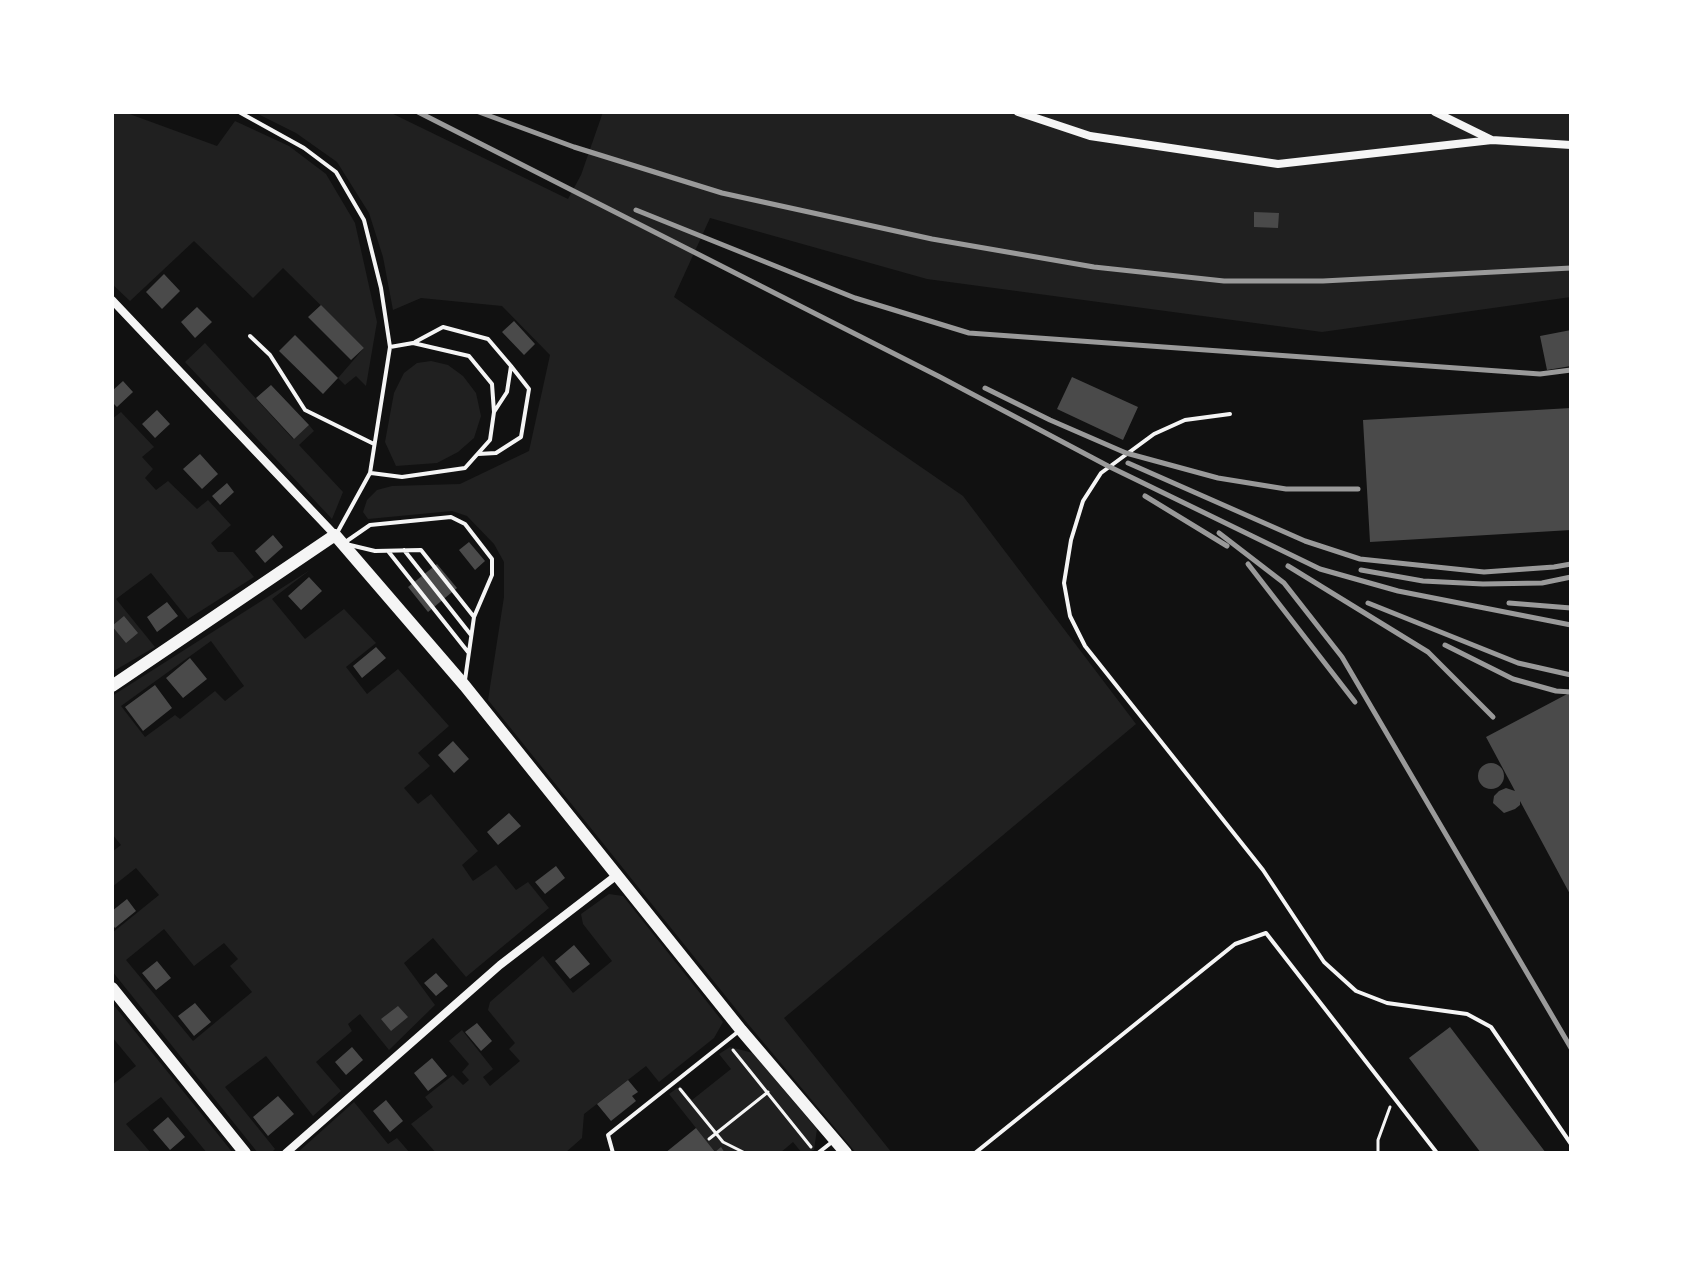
<!DOCTYPE html>
<style>
body{margin:0}
#map{position:relative;width:1683px;height:1265px;overflow:hidden;background:#111;font-family:"Fira Sans",sans-serif}
canvas{display:block}
.frame{position:absolute;inset:0;border:114px solid #fff;pointer-events:none}
</style>
<div id="map">
<canvas width="1683" height="1265"></canvas>
<div class="frame"></div>
</div>
<script>
const ctx = document.querySelector('canvas').getContext('2d');
ctx.lineJoin = 'round';
function fill(path, color) { ctx.fillStyle = color; ctx.fill(path, 'evenodd'); }
const shape = rows => new Path2D(rows.map(r => 'M' + r).join(''));
function strokePath(path, color, width, dash) { ctx.strokeStyle = color; ctx.lineWidth = width; ctx.lineCap = dash ? 'butt' : 'round'; ctx.setLineDash(dash || []); ctx.stroke(path); }
fill(shape([
 [112,112,124,112,217,146,235,121,289,146,326,174,355,223,377,322,366,386,356,376,345,385,338,378,364,348,283,268,253,298,194,241,130,301,112,284],
 [254,112,389,112,568,199,581,175,603,112,1571,112,1571,297,1322,332,927,279,710,218,674,297,963,496,1136,724,784,1018,892,1153,856,1153,748,1024,488,700,504,597,504,562,494,544,467,516,452,511,368,519,363,512,367,500,377,490,392,486,460,484,529,451,550,355,502,306,421,298,393,310,383,257,369,213,337,162,296,133],
 [205,343,293,439,309,425,314,431,299,445,343,492,332,519,185,362],
 [431,361,448,365,463,376,476,393,481,416,474,438,458,452,437,463,396,466,385,442,394,393,404,373,417,363],
 [121,412,154,447,142,457,153,469,145,478,156,490,168,481,197,509,208,500,231,525,211,543,218,552,233,552,254,577,188,619,151,573,116,599,155,647,112,672,112,419],
 [310,570,272,599,305,639,344,609,376,643,346,667,367,694,398,669,449,726,418,753,430,766,404,788,418,804,431,794,478,851,462,865,473,881,496,865,516,890,528,882,549,908,466,977,433,938,404,963,435,1005,389,1050,360,1014,348,1024,352,1031,316,1062,341,1091,313,1116,266,1056,225,1087,275,1149,271,1153,258,1153,112,971,112,933,159,895,136,868,112,887,112,852,121,845,112,834,112,696],
 [211,641,244,686,225,701,215,691,180,719,175,715,145,737,121,706],
 [164,929,194,966,224,943,238,959,230,966,252,992,193,1041,126,960],
 [609,894,623,896,723,1022,714,1038,659,1082,646,1066,584,1114,582,1138,565,1153,436,1153,411,1124,433,1107,425,1097,453,1075,463,1085,469,1080,462,1072,469,1064,449,1041,462,1030,493,1069,483,1077,490,1086,520,1061,509,1049,515,1043,488,1010,490,1002,543,956,573,993,612,961,583,924,581,914],
 [112,1003,233,1153,207,1153,161,1097,126,1124,151,1153,112,1153,112,1085,136,1066,112,1037],
 [730,1047,753,1053,817,1129,814,1150,802,1153,793,1142,780,1153,725,1153,721,1148,715,1152,669,1094,680,1086,692,1100,731,1069,719,1054],
 [354,1102,388,1144,397,1138,410,1153,297,1153]
]), '#202020');
fill(shape([
 [1254,212,1279,213,1278,228,1254,227],
 [164,274,180,291,162,309,146,292],
 [321,305,364,348,351,360,308,317],
 [197,307,212,322,195,338,181,322],
 [514,321,535,344,524,355,502,332],
 [1571,330,1571,366,1547,370,1540,336],
 [295,335,338,378,323,394,279,351],
 [1072,377,1138,407,1123,440,1057,409],
 [123,381,133,392,117,407,112,402,112,391],
 [271,385,309,425,294,439,256,398],
 [1571,408,1571,530,1370,542,1363,420],
 [157,410,170,424,155,438,142,424],
 [200,454,218,474,202,489,183,469],
 [227,483,234,492,220,505,212,496],
 [273,535,283,547,265,563,255,551],
 [469,542,485,561,475,570,459,550],
 [437,564,457,588,428,612,408,587],
 [309,577,322,591,301,610,288,596],
 [167,602,178,616,157,632,147,617],
 [124,616,138,633,126,643,112,626],
 [376,647,386,658,362,678,353,666],
 [190,658,207,679,183,698,166,678],
 [155,685,172,708,143,731,125,707],
 [1571,692,1571,896,1520,801,1520,805,1515,809,1504,813,1493,803,1494,796,1499,791,1506,788,1515,791,1486,737],
 [453,741,469,759,454,773,438,755],
 '1478 776a13 13 0 1 1 26 0a13 13 0 1 1-26 0Z',
 [509,813,521,826,498,845,487,832],
 [556,866,565,878,545,894,535,882],
 [127,899,136,911,115,928,112,924,112,911],
 [574,945,590,964,570,979,555,961],
 [157,961,171,978,156,990,142,973],
 [436,973,448,986,436,996,424,983],
 [195,1003,211,1022,194,1036,178,1016],
 [398,1006,408,1017,391,1031,381,1019],
 [477,1023,492,1041,481,1051,465,1032],
 [1450,1027,1546,1153,1481,1153,1409,1058],
 [352,1047,363,1060,346,1075,335,1062],
 [432,1058,447,1076,428,1091,414,1073],
 [628,1080,638,1092,632,1096,636,1101,611,1121,597,1104],
 [278,1096,294,1114,268,1136,253,1117],
 [386,1100,403,1121,390,1132,373,1111],
 [168,1117,185,1137,170,1150,153,1130],
 [696,1128,715,1152,721,1147,725,1153,665,1153]
]), '#4a4a4a');
strokePath(shape([
 [733,1050,811,1147],
 [680,1089,723,1142,745,1153],
 [709,1139,768,1092],
 [1378,1153,1378,1140,1390,1107]
]), '#f5f5f5', 3);
strokePath(shape([
 [239,112,304,148,336,172,364,220,381,288,390,347,370,473,337,533],
 [250,336,270,355,305,410,374,444],
 [415,342,443,327,488,339,511,366,507,392,494,412],
 [1230,414,1185,420,1154,434,1101,473,1083,501,1071,540,1064,583,1070,616,1085,646,1263,870,1324,962,1356,991,1387,1003,1467,1014,1491,1027,1571,1144],
 [478,454,496,453,521,437,529,389,511,366],
 [371,473,402,477,465,468,490,440,494,412,492,384,469,356,413,343,390,347],
 [344,543,370,525,451,517,465,524,492,559,492,575,474,617,465,680],
 [350,545,375,551,421,550,474,617],
 [404,550,471,635],
 [388,551,468,652],
 [613,1153,608,1135,739,1031],
 [818,1153,832,1142],
 [975,1153,1235,944,1266,933,1437,1153]
]), '#f5f5f5', 4);
strokePath(shape([
 [1018,112,1090,136,1278,164,1492,140],
 [1435,112,1492,140,1571,145],
 [112,300,335,535],
 [286,1153,500,965,617,875]
]), '#f5f5f5', 8);
strokePath(shape([
 [112,686,335,535,465,686,741,1030,846,1153],
 [112,988,245,1153]
]), '#f5f5f5', 12);
strokePath(shape([
 [418,112,940,377,1108,466,1320,569,1398,591,1571,625],
 [479,112,574,147,722,193,932,239,1094,267,1224,281,1323,281,1571,268],
 [636,210,855,298,969,333,1540,374,1571,370],
 [985,388,1050,420,1126,453,1218,478,1286,489,1358,489],
 [1128,463,1305,541,1360,559,1484,572,1554,567,1571,564],
 [1145,496,1227,546],
 [1219,533,1284,583,1342,657,1571,1048],
 [1248,564,1355,702],
 [1288,566,1428,652,1493,717],
 [1361,570,1423,581,1483,584,1542,583,1571,577],
 [1368,603,1518,663,1571,675],
 [1509,603,1571,608],
 [1445,645,1513,679,1556,691,1571,692]
]), '#9a9a9a', 5);
</script>
